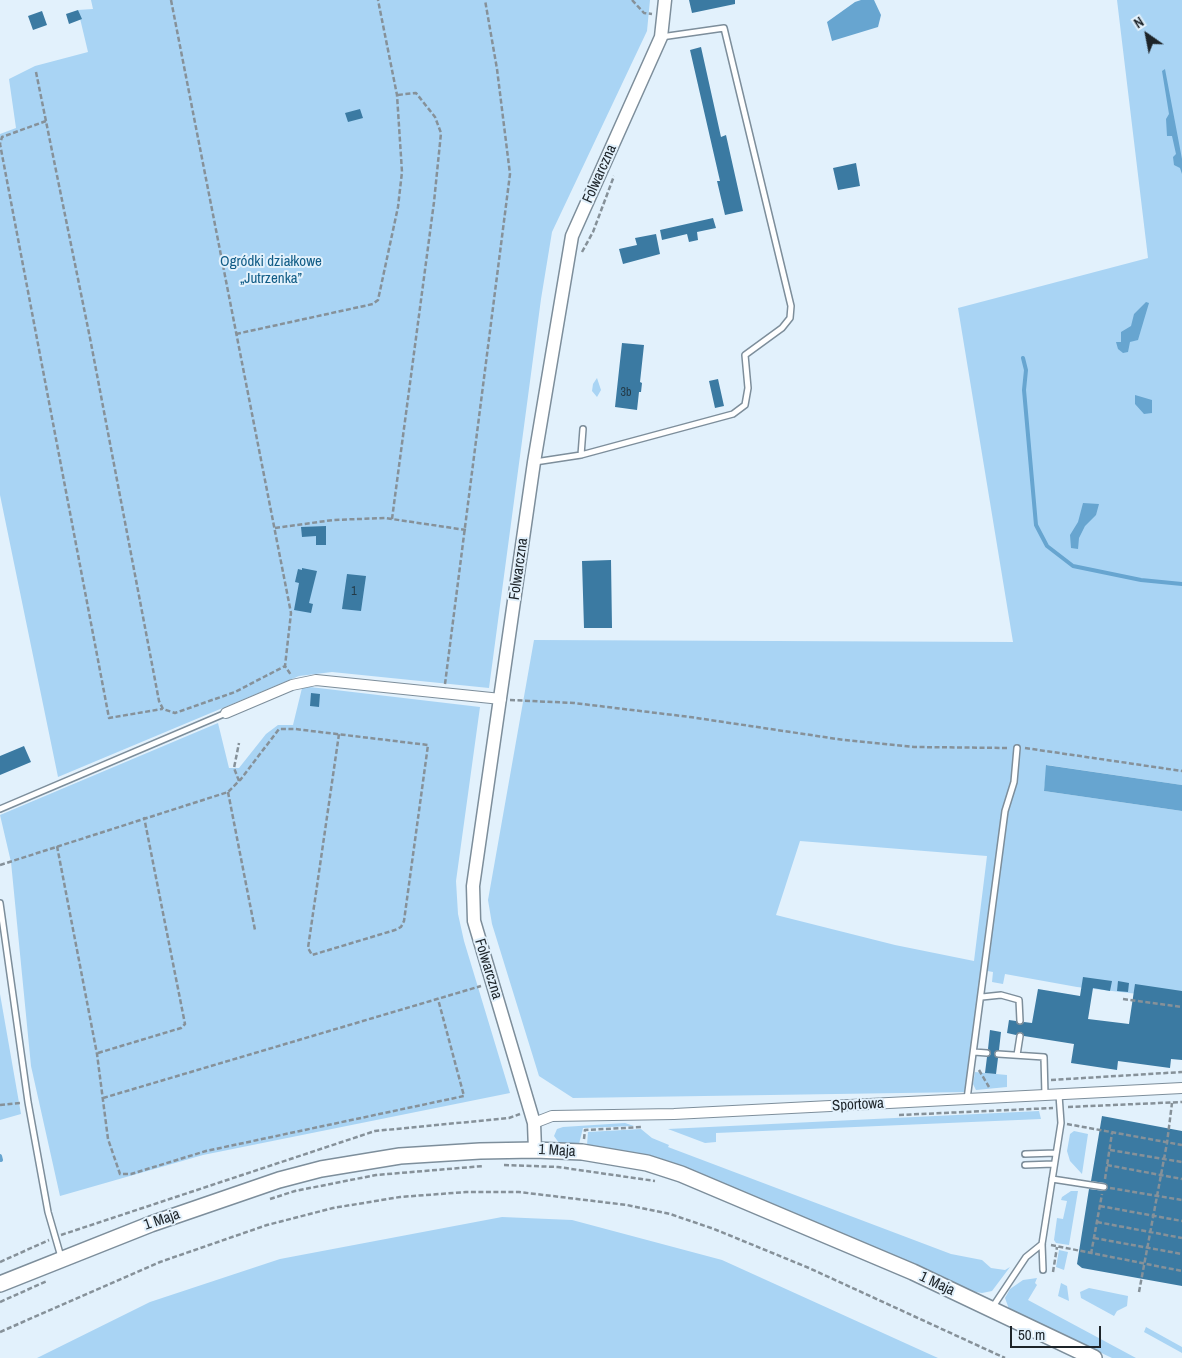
<!DOCTYPE html>
<meta charset="utf-8">
<style>
body{margin:0}
#map{position:relative;width:1182px;height:1358px;overflow:hidden;background:#e2f1fc;font-family:"Archivo Narrow",sans-serif}
canvas{display:block}
.north{position:absolute;left:1122px;top:10px;width:50px;height:50px;-webkit-text-stroke:4px #e2f1fc;paint-order:stroke;rotate:327deg;font-size:14px;font-weight:700;line-height:20px;text-align:center;color:#1d2429}
.north::after{content:'';display:block;margin:auto;width:18px;height:22px;background:#1d2429;clip-path:polygon(50% 0,100% 100%,50% 72%,0 100%)}
.scale{position:absolute;left:1010px;top:1326px;width:91px;height:22px;box-sizing:border-box;border:2px solid #1d2429;border-top:0;padding-left:6px;font-size:15px;line-height:18px;white-space:nowrap;color:#1d2429;-webkit-text-stroke:4px #e2f1fc;paint-order:stroke}
</style>
<div id="map">
<canvas width="1182" height="1358"></canvas>
<div class="north">N</div>
<div class="scale">50 m</div>
</div>
<script>
const ctx = document.querySelector('canvas').getContext('2d');
ctx.lineJoin = 'round';
function fill(path, color) { ctx.fillStyle = color; ctx.fill(path, 'evenodd'); }
const shape = rows => new Path2D(rows.map(r => 'M' + r).join(''));
function strokePath(path, color, width, dash) { ctx.strokeStyle = color; ctx.lineWidth = width; ctx.lineCap = dash ? 'butt' : 'round'; ctx.setLineDash(dash || []); ctx.stroke(path); }
function drawText(font, color, halo, rows, align = 'center') {
  ctx.font = font + ' "Archivo Narrow",sans-serif'; ctx.lineWidth = 4; ctx.setLineDash([]); ctx.textBaseline = 'middle'; ctx.strokeStyle = halo; ctx.fillStyle = color; for (const [text, x, y, turn = 0] of rows) {
    ctx.save(); ctx.translate(x, y); ctx.rotate((+turn || 0) * Math.PI / 180); ctx.textAlign = isNaN(turn) ? turn : align; if (halo) ctx.strokeText(text, 0, 0); ctx.fillText(text, 0, 0); ctx.restore();
  }
}
fill(shape([
 [91,0,650,0,647,31,552,232,541,299,489,688,332,672,299,676,58,777,0,495,0,134,16,128,9,79,35,66,88,52,78,10,93,9],
 [1117,0,1182,0,1182,785,1047,765,1044,791,1182,811,1182,999,1077,987,1005,974,1003,984,992,982,993,972,982,970,967,1092,573,1098,539,1076,492,924,488,900,534,640,1013,642,958,308,1148,258],
 [800,841,987,856,974,961,895,945,776,915],
 [597,378,601,390,597,397,592,391,593,384],
 [310,687,480,707,456,881,458,914,464,941,510,1093,203,1155,60,1196,31,1066,11,862,0,815,218,723,229,768,239,768,266,734,278,725,293,725,302,688],
 [0,994,21,1114,0,1120],
 [975,1072,1007,1075,1007,1087,976,1090,973,1084],
 [1039,1111,1041,1119,716,1133,716,1142,705,1143,668,1129],
 [625,1123,634,1126,583,1128,579,1144,559,1143,554,1136,557,1129,563,1127],
 [641,1129,652,1138,669,1145,668,1147,951,1254,982,1260,991,1268,1005,1270,1010,1267,992,1291,982,1293,970,1291,673,1163,641,1154,587,1145,588,1132],
 [1074,1131,1088,1134,1082,1174,1070,1161,1067,1151,1070,1134],
 [1071,1191,1078,1191,1069,1245,1056,1243,1054,1240,1057,1218,1063,1219,1067,1201,1061,1200,1062,1197],
 [502,1217,572,1220,722,1260,938,1358,37,1358,150,1302,280,1259],
 [1059,1250,1068,1252,1064,1270,1056,1267],
 [1037,1278,1035,1283,1037,1285,1028,1300,1136,1358,1112,1358,1009,1309,1005,1298,1010,1289,1023,1280],
 [1061,1283,1067,1286,1069,1301,1058,1296],
 [1089,1288,1128,1296,1127,1306,1117,1311,1114,1316,1081,1298,1080,1292],
 [1146,1327,1182,1347,1182,1353,1144,1332]
]), '#a9d4f4');
fill(shape([
 [861,0,874,0,881,15,878,27,832,41,827,22,855,2],
 [1165,69,1182,159,1182,174,1180,168,1174,165,1173,157,1176,154,1172,136,1167,136,1166,119,1169,114,1162,71],
 [1146,302,1149,303,1138,340,1130,342,1128,352,1123,353,1118,349,1116,342,1121,342,1121,332,1131,326,1134,314],
 [1135,395,1152,400,1152,413,1144,414,1135,404],
 [1083,503,1099,504,1096,515,1085,526,1079,538,1078,549,1071,548,1070,535,1078,522],
 [1046,765,1182,785,1182,811,1044,791]
]), '#67a5d0');
strokePath(shape([
 [1023,358,1026,370,1024,390,1036,525,1047,546,1073,566,1141,580,1182,584],
 [0,1156,1,1160]
]), '#67a5d0', 4);
fill(shape([
 [689,0,735,0,735,4,692,13],
 [78,10,82,19,69,24,66,14],
 [42,11,47,25,33,30,28,16],
 [701,47,721,137,726,135,743,211,725,215,717,181,720,181,690,50],
 [360,109,363,118,348,122,345,113],
 [856,163,860,186,838,190,833,168],
 [713,218,716,228,697,232,698,240,689,242,687,234,662,240,660,230],
 [656,234,660,254,623,264,619,249,637,245,635,238],
 [622,343,644,345,640,382,642,383,641,392,639,392,637,410,615,407],
 [718,379,724,406,715,408,709,381],
 [326,526,326,545,316,545,316,536,302,537,301,527],
 [611,560,612,628,584,628,582,561],
 [302,568,317,571,309,603,313,604,311,613,294,610,299,583,295,582,298,569,302,570],
 [347,574,366,576,361,611,342,609],
 [311,693,320,694,319,707,310,706],
 [24,746,31,762,0,775,0,756],
 [1083,977,1112,981,1110,991,1093,988,1088,1019,1129,1024,1135,984,1182,991,1182,1060,1171,1059,1170,1068,1118,1061,1117,1070,1071,1063,1074,1044,1024,1036,1021,1032,1016,1035,1007,1033,1009,1020,1016,1021,1020,1025,1024,1022,1032,1023,1038,989,1080,996],
 [1118,981,1129,983,1128,992,1117,991],
 [990,1030,1001,1032,999,1050,994,1053,998,1058,996,1074,985,1073,987,1057,991,1054,988,1049],
 [1102,1116,1182,1131,1182,1286,1082,1268,1077,1264,1089,1189,1104,1191,1108,1188,1105,1183,1091,1181]
]), '#3b7aa2');
const service = shape([
 [581,455,583,429],
 [535,462,581,455,733,414,745,405,748,388,745,355,782,328,790,318,791,306,724,28,661,37],
 [0,809,226,713],
 [0,903,28,1102,48,1212,61,1257],
 [982,997,1001,995,1019,1000,1020,1021],
 [974,1052,987,1053],
 [998,1054,1044,1057,1045,1095],
 [1017,1055,1020,1036],
 [967,1099,1005,811,1014,782,1017,748],
 [1025,1154,1056,1153],
 [1025,1165,1054,1164],
 [1052,1179,1104,1187],
 [1043,1270,1042,1244,1061,1123,1059,1095],
 [992,1308,1026,1257,1042,1244]
]);
const minor = shape([
 [226,713,292,685,316,680,501,699],
 [534,1123,552,1116,674,1114,1182,1088]
]);
const tertiary = shape([
 [535,1150,534,1123,474,921,473,886,534,462,572,236,661,37,665,0]
]);
const primary = shape([
 [0,1284,151,1224,279,1180,321,1169,400,1156,480,1151,535,1150,582,1152,647,1163,681,1174,913,1272,1094,1358]
]);
strokePath(service, '#7d8e9b', 8);
strokePath(minor, '#7d8e9b', 12);
strokePath(tertiary, '#7d8e9b', 15);
strokePath(primary, '#7d8e9b', 18);
strokePath(shape([
 [171,0,291,613,285,666,291,675],
 [632,0,644,13,652,14],
 [36,72,90,338,159,701,163,709,175,713,235,692,285,666],
 [46,121,2,137,0,144,109,718,162,709],
 [582,252,593,232,614,176],
 [236,334,373,304,378,300,398,207,402,172,397,95,378,0],
 [392,519,434,202,441,133,435,117,416,93,397,95],
 [275,528,333,520,385,518,466,530],
 [445,684,510,174,497,69,485,0],
 [510,700,574,703,690,717,844,740,914,747,1009,748],
 [1025,748,1182,771],
 [239,781,234,768,239,743],
 [228,792,255,930],
 [57,846,97,1054,108,1139,120,1174,131,1174,206,1151,464,1096,438,999],
 [0,865,228,792,241,779,279,729,295,729,428,745,404,921,401,927,395,930,312,955,308,948,339,734],
 [1123,999,1182,1007],
 [98,1053,181,1028,185,1024,144,817],
 [979,1070,989,1087],
 [1051,1080,1182,1072],
 [103,1098,481,986],
 [0,1105,21,1103],
 [1068,1107,1182,1102],
 [899,1115,1053,1108],
 [1067,1124,1182,1145],
 [584,1139,585,1130,643,1127],
 [1110,1150,1182,1162],
 [504,1165,558,1167,655,1181],
 [1107,1165,1182,1179],
 [1105,1179,1112,1133],
 [1110,1188,1182,1200],
 [270,1199,295,1191,376,1175,484,1166],
 [1100,1206,1182,1221],
 [1097,1222,1182,1238],
 [61,1235,375,1131,509,1118,520,1114],
 [1094,1238,1182,1254],
 [1051,1245,1182,1271],
 [1091,1254,1102,1194],
 [0,1262,49,1240],
 [1053,1272,1057,1247],
 [1139,1292,1167,1143,1172,1103],
 [0,1302,47,1281],
 [0,1332,160,1262,267,1225,333,1208,400,1197,466,1192,519,1192,627,1205,670,1214,714,1229,809,1268,1005,1358]
]), '#869199', 2.5, [5, 2.5]);
strokePath(service, '#fff', 5);
strokePath(minor, '#fff', 10);
strokePath(tertiary, '#fff', 12);
strokePath(primary, '#fff', 15);
drawText('12px', '#243a47', null, [
 ["3b",626,393],
 ["1",354,592]
]);
drawText('15px', '#1d2429', '#e2f1fc', [
 ["Folwarczna",600,174,-66],
 ["Folwarczna",519,569,-82],
 ["Folwarczna",488,969,73],
 ["Sportowa",858,1105,-3],
 ["1 Maja",557,1151,3],
 ["1 Maja",162,1220,-19],
 ["1 Maja",937,1284,25]
]);
drawText('15px', '#115c86', '#e2f1fc', [
 ["Ogródki działkowe",271,262],
 ["„Jutrzenka”",271,279]
]);
</script>
